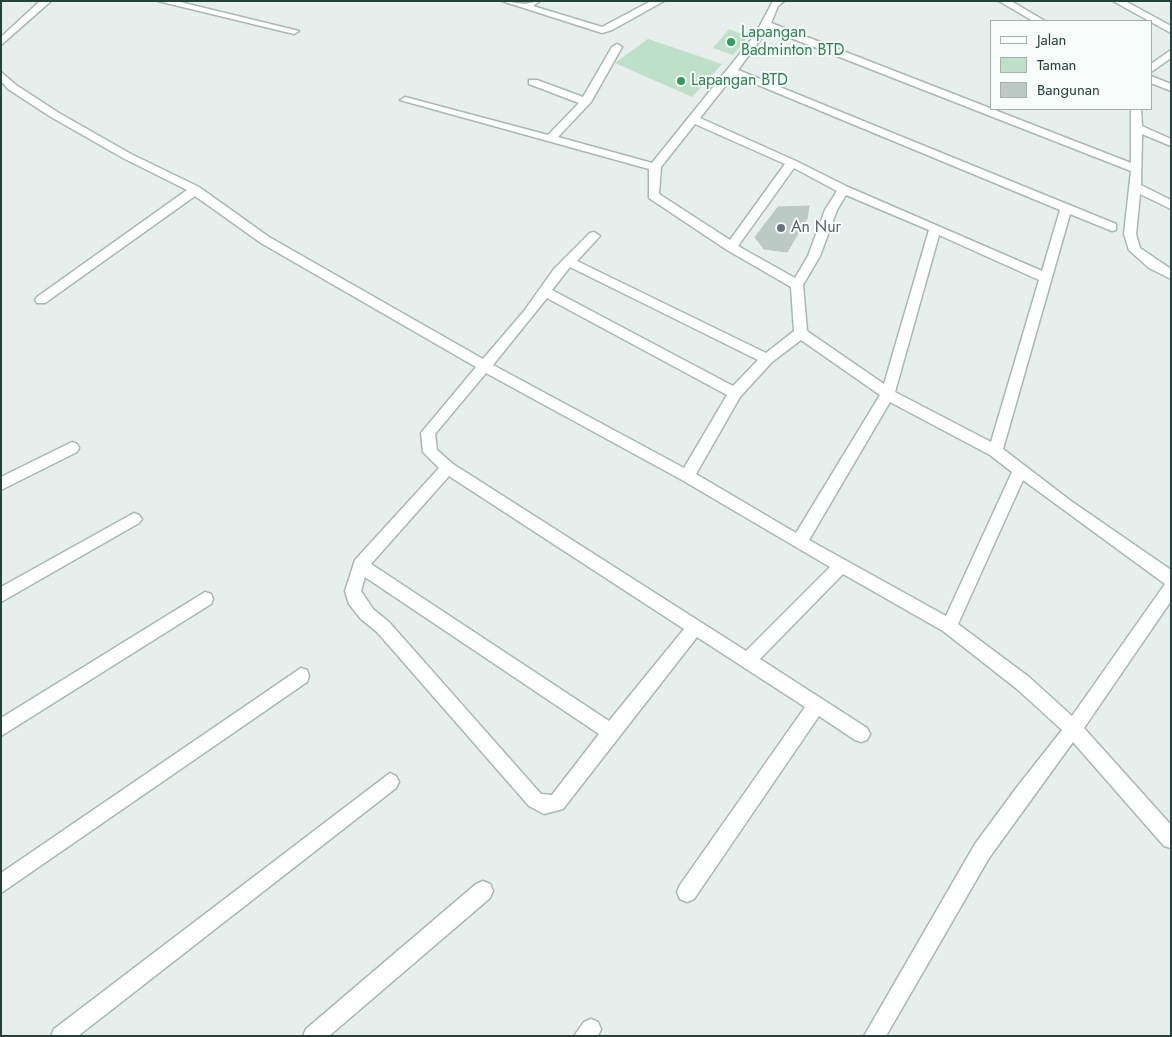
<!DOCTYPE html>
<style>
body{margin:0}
#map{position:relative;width:1172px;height:1037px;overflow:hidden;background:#e6efeb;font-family:Jost,sans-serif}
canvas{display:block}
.frame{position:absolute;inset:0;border:2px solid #24423a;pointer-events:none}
.legend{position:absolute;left:990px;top:20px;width:162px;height:90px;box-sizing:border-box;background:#f7fbf9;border:1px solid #a3b1ad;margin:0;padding:6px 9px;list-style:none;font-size:15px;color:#24423a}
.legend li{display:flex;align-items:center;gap:10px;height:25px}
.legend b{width:25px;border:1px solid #a3b1ad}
</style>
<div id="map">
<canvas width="1172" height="1037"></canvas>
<div class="frame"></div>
<ul class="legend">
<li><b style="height:6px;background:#fff"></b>Jalan</li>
<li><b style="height:14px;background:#bfe0c8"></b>Taman</li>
<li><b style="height:14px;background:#bbcac4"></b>Bangunan</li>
</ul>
</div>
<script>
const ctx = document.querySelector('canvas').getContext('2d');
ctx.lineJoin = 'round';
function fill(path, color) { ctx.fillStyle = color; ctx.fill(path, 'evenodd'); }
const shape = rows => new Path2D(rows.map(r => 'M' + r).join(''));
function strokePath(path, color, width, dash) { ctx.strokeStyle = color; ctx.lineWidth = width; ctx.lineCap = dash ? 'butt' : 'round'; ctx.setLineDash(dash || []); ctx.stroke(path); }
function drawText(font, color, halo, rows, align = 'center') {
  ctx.font = font + ' Jost,sans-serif'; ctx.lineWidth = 4; ctx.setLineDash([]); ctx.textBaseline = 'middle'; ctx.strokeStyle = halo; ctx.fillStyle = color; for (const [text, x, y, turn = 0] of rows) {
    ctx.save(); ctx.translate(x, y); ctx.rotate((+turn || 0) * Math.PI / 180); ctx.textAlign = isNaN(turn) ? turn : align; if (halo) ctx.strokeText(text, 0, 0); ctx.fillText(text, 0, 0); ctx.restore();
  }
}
fill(shape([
 [729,29,748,37,733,55,713,48],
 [648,39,722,64,692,97,615,63]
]), '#bfe0c8');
const building = shape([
 [809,206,807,219,787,252,764,249,755,237,778,207,809,206]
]);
fill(building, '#bbcac4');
strokePath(building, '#b8c9c2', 1);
const minor = shape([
 [40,1,51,1,1,45,1,37,40,1],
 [158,1,176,1,299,31,294,34,158,1],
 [502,1,524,4,540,1,533,6,602,27,651,1,664,1,612,30,602,33,502,1],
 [773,1,784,1,778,6,771,23,1131,163,1131,109,1141,109,1142,126,1171,139,1171,146,1142,134,1141,185,1171,200,1171,209,1140,194,1136,234,1140,248,1171,269,1171,279,1149,268,1129,250,1124,234,1131,171,768,29,738,70,1116,224,1116,230,1112,231,1070,214,1003,449,1071,501,1171,570,1171,601,1084,728,1171,825,1171,848,1164,846,1073,742,989,858,886,1036,864,1036,975,844,1017,787,1062,730,1017,689,943,631,843,574,760,659,867,728,870,734,867,740,861,742,855,740,819,716,694,899,687,902,680,899,677,892,680,885,805,707,697,637,563,809,544,814,529,806,377,632,361,619,349,604,345,591,355,560,439,468,423,452,421,433,476,367,261,243,195,196,45,303,37,303,35,300,37,297,187,190,123,158,51,117,8,89,1,81,1,72,16,85,59,113,131,154,199,187,269,237,483,359,524,311,554,269,590,233,594,232,600,236,577,261,766,353,794,331,791,287,727,250,649,198,649,169,400,100,405,97,548,135,579,103,529,84,529,80,537,80,583,97,612,47,617,44,622,47,591,102,558,137,652,163,755,35,773,1],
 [734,75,1060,210,1042,271,848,187,796,161,700,118,734,75],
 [695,124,785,164,730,240,659,194,661,167,695,124],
 [794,168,837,191,825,210,808,256,795,278,738,246,794,168],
 [846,195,929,230,884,384,807,331,803,285,820,256,837,210,846,195],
 [939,235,1039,280,991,442,895,392,939,235],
 [570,267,758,360,733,386,552,290,570,267],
 [547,298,727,395,684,468,493,365,547,298],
 [801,340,880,395,796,533,696,474,740,397,772,362,801,340],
 [486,373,682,480,830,567,746,651,453,464,437,450,435,434,486,373],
 [890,402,990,455,1012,472,946,616,809,540,890,402],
 [449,476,684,629,609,721,371,564,449,476],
 [1023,480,1165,584,1072,716,1029,677,958,624,1023,480],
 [365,577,599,734,552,795,541,794,389,622,373,609,361,591,365,577],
 [999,1,1011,1,1045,21,1033,21,999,1],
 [1113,1,1125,1,1171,26,1171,33,1113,1],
 [1171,50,1171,58,1151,72,1151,64,1171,50],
 [1151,76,1171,84,1171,91,1151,83,1151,76],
 [72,442,77,444,79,448,77,452,1,490,1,477,72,442],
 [134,513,139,515,142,519,139,523,1,602,1,587,134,513],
 [205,592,211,594,213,599,211,604,1,736,1,718,205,592],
 [301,668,307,670,309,676,307,682,1,893,1,873,301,668],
 [390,773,396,776,399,782,396,788,78,1036,51,1036,54,1029,390,773],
 [483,881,490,884,493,891,490,898,329,1036,303,1036,306,1029,476,884,483,881],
 [591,1019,598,1022,601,1029,598,1036,574,1036,584,1022,591,1019]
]);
strokePath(minor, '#a8b8b2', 3);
fill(minor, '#fff');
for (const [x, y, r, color] of [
 [731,42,5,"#2e9e5b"],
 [681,81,5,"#2e9e5b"],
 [781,228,5,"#6b7280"]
]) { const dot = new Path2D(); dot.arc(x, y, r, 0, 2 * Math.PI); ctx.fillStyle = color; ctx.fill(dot); strokePath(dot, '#f7fbf9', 2); }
drawText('16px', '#27864d', '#f7fbf9', [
 ["Lapangan",741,33],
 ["Badminton BTD",741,51],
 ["Lapangan BTD",691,81]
], 'left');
drawText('16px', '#5b616d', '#f7fbf9', [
 ["An Nur",791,228]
], 'left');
</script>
